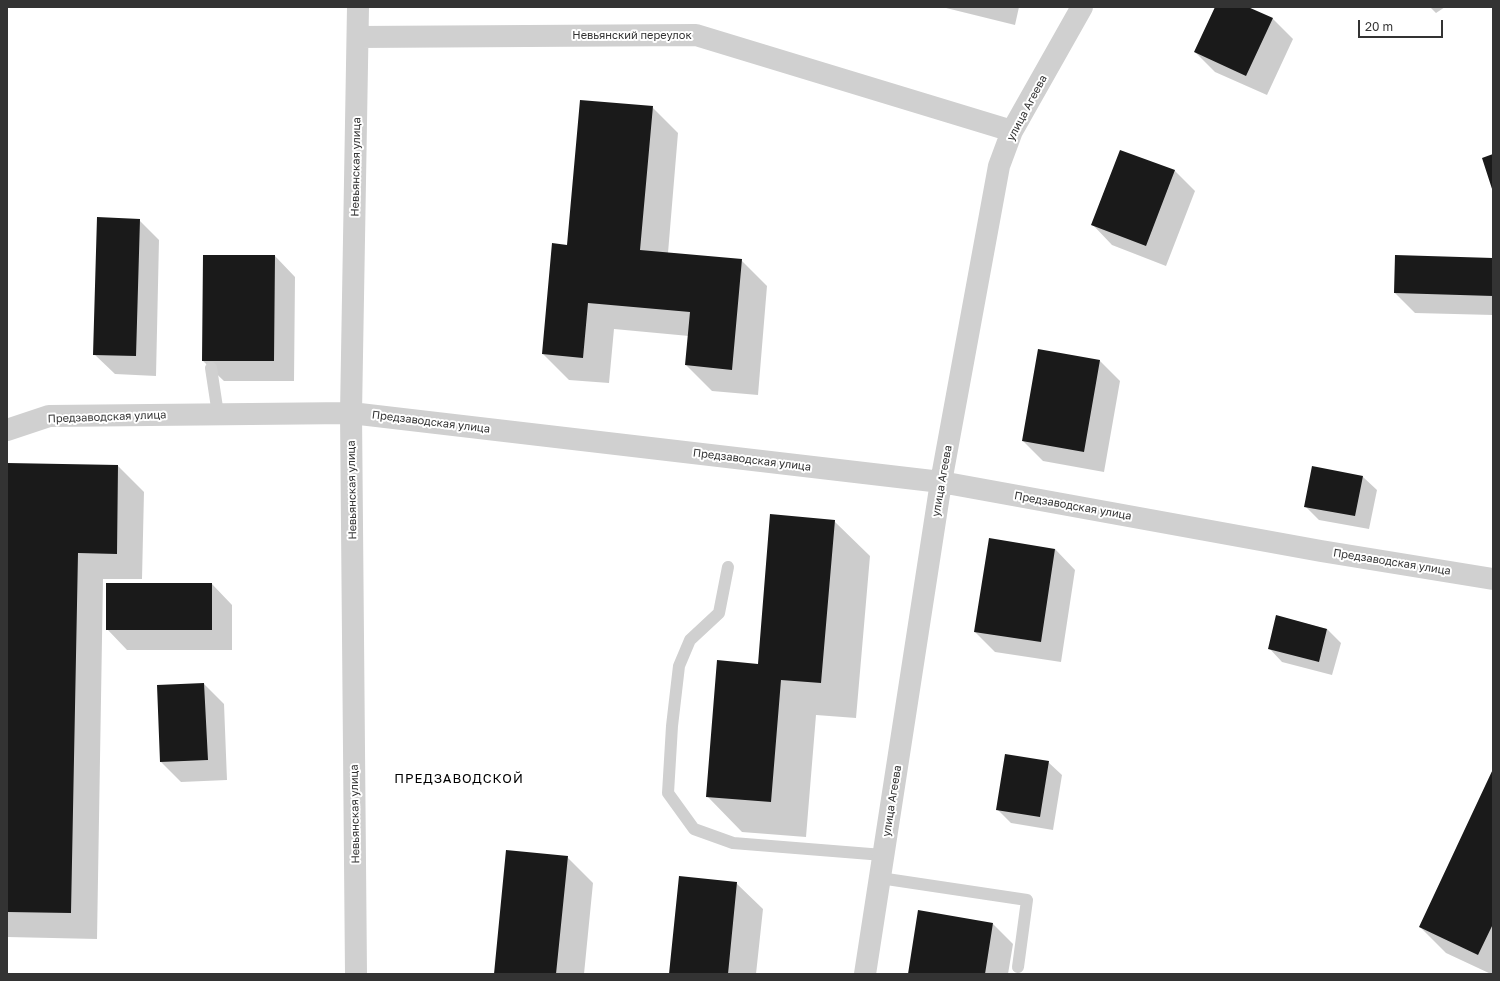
<!DOCTYPE html>
<meta charset="utf-8">
<style>
body{margin:0}
#map{position:relative;width:1500px;height:981px;overflow:hidden;background:#fff;font-family:"Golos Text",sans-serif}
canvas{display:block}
.frame{position:absolute;inset:0;border:8px solid #333;pointer-events:none}
.scale{position:absolute;left:1358px;top:20px;width:85px;height:18px;box-sizing:border-box;border:2px solid #333;border-top:0;padding-left:5px;font-size:12px;line-height:14px;white-space:nowrap;color:#333;-webkit-text-stroke:3px #fff;paint-order:stroke}
</style>
<div id="map">
<canvas width="1500" height="981"></canvas>
<div class="frame"></div>
<div class="scale">20 m</div>
</div>
<script>
const ctx = document.querySelector('canvas').getContext('2d');
ctx.lineJoin = 'round';
function fill(path, color) { ctx.fillStyle = color; ctx.fill(path, 'evenodd'); }
const shape = rows => new Path2D(rows.map(r => 'M' + r).join(''));
function strokePath(path, color, width, dash) { ctx.strokeStyle = color; ctx.lineWidth = width; ctx.lineCap = dash ? 'butt' : 'round'; ctx.setLineDash(dash || []); ctx.stroke(path); }
function drawText(font, color, halo, rows, align = 'center') {
  ctx.font = font + ' "Golos Text",sans-serif'; ctx.lineWidth = 4; ctx.setLineDash([]); ctx.textBaseline = 'middle'; ctx.strokeStyle = halo; ctx.fillStyle = color; for (const [text, x, y, turn = 0] of rows) {
    ctx.save(); ctx.translate(x, y); ctx.rotate((+turn || 0) * Math.PI / 180); ctx.textAlign = isNaN(turn) ? turn : align; if (halo) ctx.strokeText(text, 0, 0); ctx.fillText(text, 0, 0); ctx.restore();
  }
}
fill(shape([
 [942,7,1019,7,1015,25],
 [1216,7,1246,7,1273,19,1293,39,1267,95,1215,72,1195,52],
 [1430,7,1445,7,1436,13],
 [652,107,678,133,668,253,741,260,767,286,758,395,712,391,686,365,689,336,614,329,609,383,569,380,543,354,568,246],
 [1121,151,1175,171,1195,191,1166,266,1112,245,1092,224],
 [139,220,159,240,156,376,115,374,94,354],
 [275,256,295,277,294,381,224,381,203,361],
 [1493,259,1493,315,1415,313,1395,293],
 [1039,350,1100,361,1120,381,1104,472,1043,461,1023,441],
 [7,464,118,466,144,492,142,579,103,579,97,939,7,937],
 [1313,467,1363,477,1377,490,1369,529,1319,520,1305,506],
 [834,521,870,556,856,718,816,715,806,837,742,832,707,796,758,665],
 [1055,549,1075,570,1061,662,995,652,975,632],
 [212,584,232,605,232,650,127,650,107,629],
 [1277,616,1327,629,1341,643,1332,675,1282,662,1269,648],
 [204,684,224,704,227,780,181,782,161,762,158,686],
 [1048,762,1062,775,1053,830,1011,823,997,809],
 [1493,771,1493,974,1491,974,1446,953,1420,927],
 [567,857,593,883,584,974,495,974],
 [736,883,763,909,756,974,670,974],
 [993,924,1013,944,1008,974,909,974]
]), '#0003');
fill(shape([
 [1215,7,1248,7,1273,18,1246,76,1194,52],
 [580,100,653,106,640,250,742,259,732,370,685,365,690,312,588,303,583,358,542,354,552,243,567,245],
 [1120,150,1175,170,1146,246,1091,225],
 [1493,154,1493,192,1482,158],
 [97,217,140,219,136,356,93,355],
 [203,255,275,255,274,361,202,361],
 [1395,255,1493,258,1493,296,1394,293],
 [1038,349,1100,360,1084,452,1022,441],
 [7,463,118,465,117,554,78,553,71,913,7,912],
 [1312,466,1363,476,1355,516,1304,507],
 [770,514,835,520,821,683,781,680,771,802,706,797,717,660,758,664],
 [989,538,1055,549,1041,642,974,632],
 [106,583,212,583,212,630,106,630],
 [1276,615,1327,629,1319,662,1268,649],
 [204,683,208,760,160,762,157,685],
 [1005,754,1049,761,1040,817,996,810],
 [1493,769,1493,924,1478,955,1419,927],
 [506,850,568,856,556,974,494,974],
 [679,876,737,882,728,974,669,974],
 [918,910,993,923,985,974,908,974]
]), '#1a1a1a');
strokePath(shape([
 [211,368,218,414],
 [728,567,719,613,690,640,679,666,672,726,668,793,694,829,733,843,883,855],
 [880,878,1027,900,1018,967]
]), '#d0d0d0', 12);
strokePath(shape([
 [358,37,696,35,1012,131],
 [7,430,49,416,351,413,941,482,1321,551,1493,579],
 [356,974,351,413,358,7],
 [865,974,941,482,999,166,1012,131,1082,7]
]), '#d0d0d0', 22);
drawText('11px', '#333', '#fff', [
 ["Невьянский переулок",632,36],
 ["улица Агеева",1027,108,-62],
 ["Невьянская улица",356,167,-89],
 ["Предзаводская улица",107,417,-2],
 ["Предзаводская улица",431,422,7],
 ["Предзаводская улица",752,460,7],
 ["улица Агеева",942,481,-80],
 ["Невьянская улица",352,490,-91],
 ["Предзаводская улица",1073,506,10],
 ["Предзаводская улица",1392,562,9],
 ["улица Агеева",892,801,-81],
 ["Невьянская улица",355,814,-91]
]);
ctx.letterSpacing = '1px';
drawText('13px', '#000', '#fff', [
 ["ПРЕДЗАВОДСКОЙ",459,779]
]);
ctx.letterSpacing = '0px';
</script>
